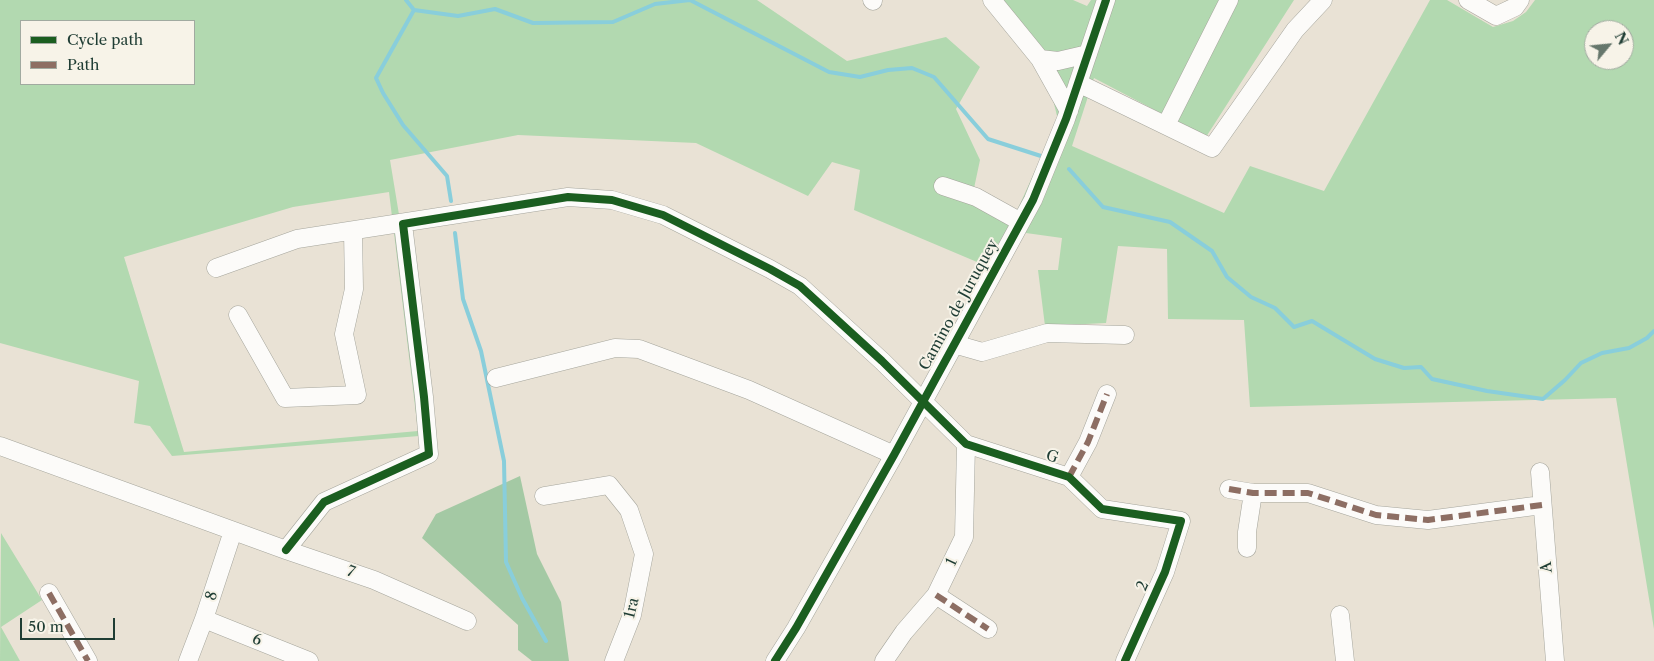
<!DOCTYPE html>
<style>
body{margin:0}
#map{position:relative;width:1654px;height:661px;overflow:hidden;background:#e9e2d5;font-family:"Libre Caslon Text",serif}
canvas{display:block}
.legend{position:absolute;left:20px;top:20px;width:175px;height:65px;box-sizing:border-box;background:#f7f3e8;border:1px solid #a1aaa0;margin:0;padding:6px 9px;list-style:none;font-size:15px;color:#1f3d34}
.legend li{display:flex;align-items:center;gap:10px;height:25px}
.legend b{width:25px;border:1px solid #a1aaa0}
.north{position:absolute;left:1584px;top:20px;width:50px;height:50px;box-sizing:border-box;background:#f7f3e8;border:1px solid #a1aaa0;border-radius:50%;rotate:62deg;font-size:14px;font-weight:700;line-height:20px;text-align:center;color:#1f3d34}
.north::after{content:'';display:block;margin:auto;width:18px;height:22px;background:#66776c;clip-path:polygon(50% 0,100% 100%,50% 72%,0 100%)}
.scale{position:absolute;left:20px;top:618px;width:95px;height:22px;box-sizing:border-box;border:2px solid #1f3d34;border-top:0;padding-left:6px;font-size:15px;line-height:18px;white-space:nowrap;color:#1f3d34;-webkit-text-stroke:4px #f7f3e8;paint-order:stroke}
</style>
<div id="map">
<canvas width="1654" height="661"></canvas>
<ul class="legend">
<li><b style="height:6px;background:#1b5e20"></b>Cycle path</li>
<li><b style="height:6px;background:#8d6e63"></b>Path</li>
</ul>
<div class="north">N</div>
<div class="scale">50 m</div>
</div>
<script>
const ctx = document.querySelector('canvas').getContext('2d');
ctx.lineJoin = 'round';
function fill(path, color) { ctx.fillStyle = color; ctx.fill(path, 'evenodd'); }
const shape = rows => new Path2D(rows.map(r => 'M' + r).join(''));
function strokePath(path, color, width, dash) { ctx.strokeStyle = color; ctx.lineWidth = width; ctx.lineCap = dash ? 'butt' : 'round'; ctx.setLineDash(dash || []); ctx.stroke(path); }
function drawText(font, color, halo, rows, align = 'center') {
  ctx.font = font + ' "Libre Caslon Text",serif'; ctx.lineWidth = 4; ctx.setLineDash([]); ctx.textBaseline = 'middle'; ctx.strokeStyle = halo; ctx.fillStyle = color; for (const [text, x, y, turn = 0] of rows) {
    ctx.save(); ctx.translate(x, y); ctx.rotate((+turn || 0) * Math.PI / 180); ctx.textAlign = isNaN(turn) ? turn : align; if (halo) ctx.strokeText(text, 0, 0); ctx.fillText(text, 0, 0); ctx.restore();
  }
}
fill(shape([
 [0,0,757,0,847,61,946,37,980,67,956,109,980,160,973,193,1015,215,1058,120,1042,55,997,0,1073,0,1087,6,1091,0,1294,0,1206,137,1094,78,1072,146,1224,213,1250,166,1324,191,1430,0,1447,0,1493,27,1513,21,1526,12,1535,0,1654,0,1654,629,1616,398,1250,407,1244,320,1168,319,1167,249,1118,246,1106,323,1045,326,1038,270,1058,270,1062,238,1026,233,1001,241,977,262,854,210,860,170,832,162,808,196,696,143,518,135,390,160,404,245,419,436,172,456,150,426,134,423,139,381,0,343],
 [21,21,194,21,194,84,21,84],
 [1594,30,1624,30,1624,60,1594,60],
 [389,192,418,431,184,452,124,257,293,207],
 [1,533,42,600,1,627,20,661,0,661]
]), '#b2d9b0');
fill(shape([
 [520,476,537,554,561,602,569,661,532,661,518,650,518,625,422,538,436,514]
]), '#a4c9a4');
strokePath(shape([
 [406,0,414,10,458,16,495,9,533,23,613,22,655,4,690,0,829,72,860,77,888,70,912,68,934,77,988,139,1044,157],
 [414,10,376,78,383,93,403,125,447,176,451,201],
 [1069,169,1103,207,1170,222,1212,251,1227,277,1251,297,1275,308,1294,327,1312,321,1375,359,1404,368,1421,367,1432,379,1487,391,1543,399,1565,380,1581,363,1602,353,1629,348,1647,338,1654,331],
 [455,233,463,299,481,351,504,461,506,562,522,598,546,641]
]), '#89cedb', 4);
const minor = shape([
 [872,0,873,1],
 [992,0,1040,59,1069,111],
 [1468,0,1496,16,1515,7,1520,0],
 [1040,59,1058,61,1088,54],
 [1078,83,1212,148,1295,30,1323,0],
 [1166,125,1229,0],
 [943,186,976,197,1021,222],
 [216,268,297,239,568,197,612,200,663,215,770,269,800,286,882,361,966,444,1069,477,1102,509,1181,521,1165,572,1125,661],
 [238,315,285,398,357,395,344,334,354,289,353,231],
 [954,344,982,352,1047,333,1125,335],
 [496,378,615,348,639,349,749,390,894,455],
 [0,446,286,550,374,580,467,621],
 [1540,472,1555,661],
 [1069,477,1088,442,1107,394],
 [1229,489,1253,493,1308,493,1376,515,1428,520,1542,505],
 [544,496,609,485,629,510,644,554,632,615,614,661],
 [1247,548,1247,532,1253,493],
 [286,550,324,502,429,454,424,397,403,224],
 [49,593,88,661],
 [936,595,988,629],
 [1340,615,1345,661],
 [204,619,309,661],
 [188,661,204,619,233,531],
 [775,661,796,628,894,455,1033,200,1066,119,1106,0],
 [884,661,904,632,936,595,964,537,966,444]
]);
strokePath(minor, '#a5a59c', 19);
strokePath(minor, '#fcfbf9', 18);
strokePath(shape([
 [1069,477,1088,442,1107,394],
 [1229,489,1253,493,1308,493,1376,515,1428,520,1542,505],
 [49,593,88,661],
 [936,595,988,629]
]), '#8d6e63', 6, [12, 6]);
strokePath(shape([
 [286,550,324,502,429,454,424,397,403,224,568,197,612,200,663,215,770,269,800,286,882,361,966,444,1069,477,1102,509,1181,521,1165,572,1125,661],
 [775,661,796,628,894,455,1033,200,1066,119,1106,0]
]), '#1b5e20', 8);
drawText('15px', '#1f3d34', '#f7f3e8', [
 ["Camino de Juruquey",959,305,-61],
 ["G",1052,457,18],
 ["1",952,562,-65],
 ["A",1547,567,-95],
 ["7",351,572,19],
 ["2",1143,586,-66],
 ["8",212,596,-72],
 ["1ra",632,608,-76],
 ["6",257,640,21]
]);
</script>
